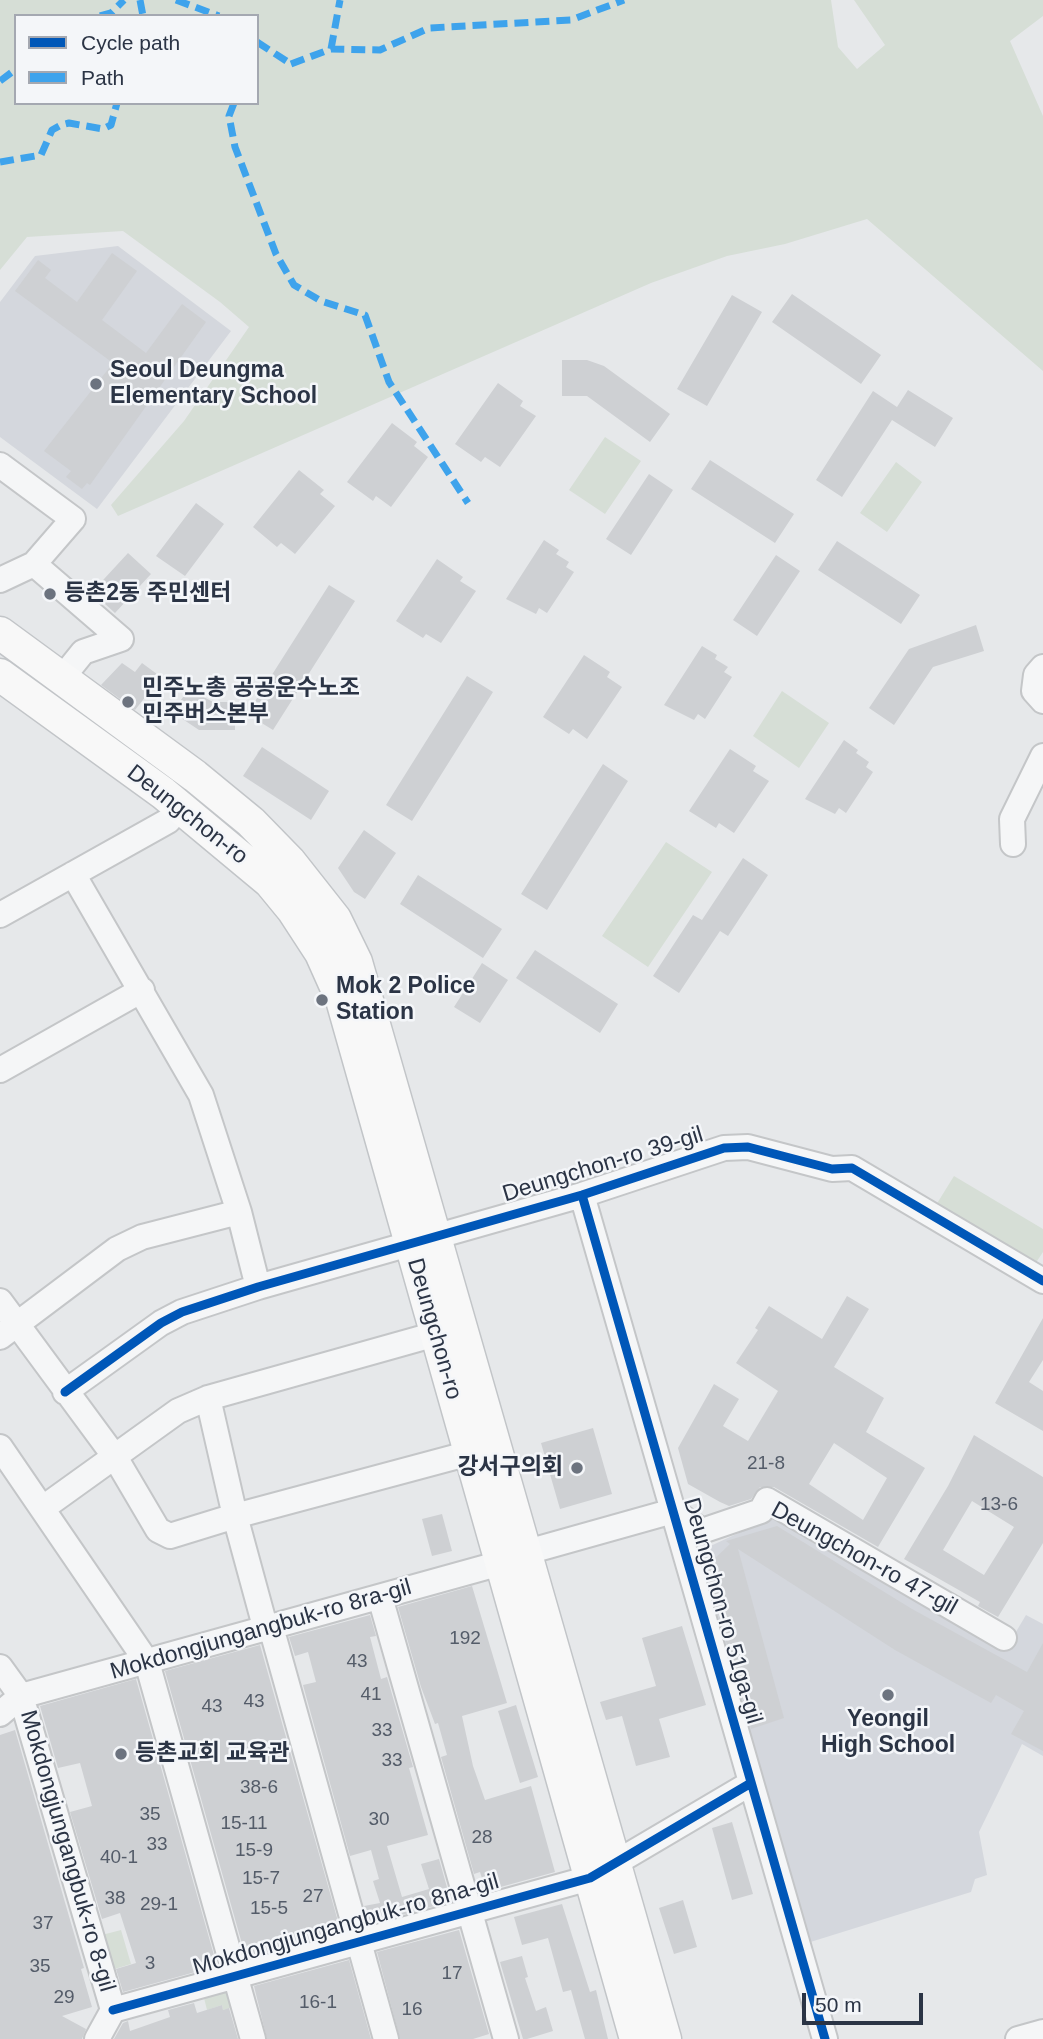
<!DOCTYPE html>
<meta charset="utf-8">
<style>
body{margin:0}
#map{position:relative;width:1043px;height:2039px;overflow:hidden;background:#e6e8ea;font-family:Arial,sans-serif}
canvas{display:block}
.legend{position:absolute;left:14px;top:14px;width:245px;height:91px;box-sizing:border-box;background:#f4f6f9;border:2px solid #a4a8b1;margin:0;padding:9px 12px;list-style:none;font-size:21px;color:#2b3445}
.legend li{display:flex;align-items:center;gap:14px;height:35px}
.legend b{width:35px;border:2px solid #a4a8b1}
.scale{position:absolute;left:802px;top:1993px;width:121px;height:32px;box-sizing:border-box;border:4px solid #2b3445;border-top:0;padding-left:9px;font-size:21px;line-height:24px;white-space:nowrap;color:#2b3445;-webkit-text-stroke:5px #f4f6f9;paint-order:stroke}
</style>
<div id="map">
<canvas width="1043" height="2039"></canvas>
<ul class="legend">
<li><b style="height:9px;background:#0057b8"></b>Cycle path</li>
<li><b style="height:9px;background:#3ea3ec"></b>Path</li>
</ul>
<div class="scale">50 m</div>
</div>
<script>
const ctx = document.querySelector('canvas').getContext('2d');
ctx.lineJoin = 'round';
function fill(path, color) { ctx.fillStyle = color; ctx.fill(path, 'evenodd'); }
const shape = rows => new Path2D(rows.map(r => 'M' + r).join(''));
function strokePath(path, color, width, dash) { ctx.strokeStyle = color; ctx.lineWidth = width; ctx.lineCap = dash ? 'butt' : 'round'; ctx.setLineDash(dash || []); ctx.stroke(path); }
function drawText(font, color, halo, rows, align = 'center') {
  ctx.font = font + ' Arial,"Noto Sans KR",sans-serif'; ctx.lineWidth = 5; ctx.setLineDash([]); ctx.textBaseline = 'middle'; ctx.strokeStyle = halo; ctx.fillStyle = color; for (const [text, x, y, turn = 0] of rows) {
    ctx.save(); ctx.translate(x, y); ctx.rotate((+turn || 0) * Math.PI / 180); ctx.textAlign = isNaN(turn) ? turn : align; if (halo) ctx.strokeText(text, 0, 0); ctx.fillText(text, 0, 0); ctx.restore();
  }
}
fill(shape([
 [118,246,231,331,97,509,0,437,0,302,35,256],
 [771,1518,1007,1647,1026,1615,1043,1624,1043,1756,1022,1744,979,1832,987,1875,975,1879,971,1892,804,1944,697,1564,704,1549]
]), '#d4d7dd');
fill(shape([
 [0,0,831,0,838,47,857,69,885,45,854,0,1043,0,1043,16,1010,41,1043,116,1043,371,867,219,785,244,727,256,651,283,118,516,111,505,184,421,249,327,220,302,123,231,27,237,0,270],
 [16,16,257,16,257,103,16,103],
 [605,437,641,461,605,514,569,490],
 [896,462,922,482,887,532,860,513],
 [782,691,829,723,799,768,753,736],
 [666,842,712,872,648,967,602,936],
 [954,1176,1043,1229,1043,1252,1027,1276,928,1218],
 [121,1930,131,1964,108,1971,98,1936],
 [223,1989,234,2007,223,2010,222,2005,207,2010,203,1994]
]), '#d6ded6');
fill(shape([
 [112,253,137,271,102,320,146,353,182,304,206,322,90,485,87,483,82,489,66,477,71,471,44,451,113,363,15,291,38,260,51,270,45,278,77,302],
 [792,294,881,355,861,384,772,322],
 [732,295,762,312,707,406,677,389],
 [562,360,587,360,604,366,670,414,650,442,587,396,562,396],
 [498,383,523,401,520,406,536,416,500,467,485,457,481,462,455,444],
 [908,390,953,418,935,447,892,420,842,497,816,480,873,391,897,407],
 [392,423,417,442,414,446,428,457,391,507,376,496,373,501,347,482],
 [710,460,794,514,775,543,691,489],
 [299,470,324,490,320,494,335,506,295,554,281,543,277,547,253,527],
 [649,474,673,490,631,555,606,539],
 [196,503,224,524,185,576,156,556],
 [544,540,559,550,556,554,569,562,566,567,574,572,547,613,539,608,536,614,506,599],
 [837,541,920,595,901,624,818,570],
 [128,553,151,574,115,613,92,592],
 [776,555,800,571,757,636,733,620],
 [437,559,463,577,460,581,476,591,441,643,426,634,423,638,396,621],
 [329,585,355,601,273,730,247,714],
 [976,625,984,651,933,667,894,725,869,708,909,649],
 [702,646,717,655,715,659,728,667,724,672,732,677,705,719,698,714,694,720,664,705],
 [584,655,610,672,607,677,622,687,587,739,573,729,569,734,543,717],
 [122,663,135,672,142,663,161,677,135,710,101,685],
 [467,676,493,692,412,821,386,805],
 [189,689,213,702,235,702,235,730,199,730,172,712],
 [844,740,858,750,856,753,869,762,866,767,873,772,846,813,839,808,835,814,805,799],
 [262,747,329,791,311,820,243,776],
 [730,749,756,766,753,771,769,781,734,833,719,823,716,828,689,811],
 [603,764,628,781,547,910,521,894],
 [364,830,396,853,365,899,354,892,338,868],
 [743,858,768,875,728,936,720,931,679,993,653,976,693,915,702,920],
 [418,875,502,929,483,958,400,904],
 [535,950,618,1004,600,1033,516,978],
 [482,963,508,980,480,1023,454,1007],
 [847,1296,869,1309,834,1367,884,1398,866,1432,925,1468,878,1547,774,1487,760,1487,751,1499,729,1506,720,1502,688,1484,678,1448,714,1384,739,1399,723,1426,748,1441,778,1391,736,1363,758,1330,755,1328,769,1306,822,1339],
 [834,1443,887,1478,863,1520,809,1484],
 [1043,1318,1043,1360,1029,1382,1043,1391,1043,1431,995,1403],
 [593,1428,612,1494,560,1509,541,1443],
 [974,1435,1043,1477,1043,1543,998,1617,978,1606,980,1602,904,1559,948,1486],
 [972,1501,1014,1527,984,1575,943,1550],
 [442,1514,452,1551,432,1556,422,1519],
 [777,1526,912,1609,1027,1672,1043,1643,1043,1751,1011,1734,1024,1711,996,1695,991,1703,895,1650,738,1549,784,1718,751,1729,705,1568,730,1544,726,1541],
 [472,1586,507,1703,462,1716,473,1766,485,1800,531,1786,555,1872,486,1891,480,1872,474,1874,441,1757,447,1755,438,1723,435,1724,421,1687,398,1607],
 [370,1615,376,1636,370,1637,381,1679,387,1677,413,1767,409,1768,428,1835,387,1846,402,1897,429,1889,421,1864,439,1859,450,1898,449,1902,369,1924,364,1906,380,1903,373,1881,379,1879,371,1850,350,1856,303,1685,316,1682,308,1652,295,1656,289,1637],
 [682,1626,706,1705,659,1719,670,1757,636,1766,622,1716,606,1720,600,1702,656,1686,642,1638],
 [260,1645,341,1932,246,1958,165,1671],
 [136,1679,217,1966,123,1992,116,1969,136,1963,120,1913,102,1919,70,1812,92,1806,80,1763,58,1768,40,1706],
 [516,1705,538,1777,520,1783,498,1711],
 [15,1730,84,1968,81,1969,92,2007,62,2016,86,2029,82,2039,0,2039,0,1735],
 [732,1822,753,1894,732,1900,712,1828],
 [683,1900,697,1947,674,1954,659,1908],
 [562,1904,590,1992,596,1990,608,2039,585,2039,571,1990,563,1992,548,1938,522,1945,514,1917],
 [459,1930,489,2034,473,2039,400,2039,377,1952],
 [522,1956,528,1977,525,1978,536,2011,546,2007,553,2031,527,2039,523,2039,500,1962],
 [349,1960,371,2039,267,2039,254,1986],
 [194,2003,197,2013,222,2005,223,2010,229,2008,238,2039,114,2039,123,2023,128,2021,130,2031,170,2017,168,2010]
]), '#ced0d3');
const minor = shape([
 [0,465,73,519,34,564,121,639,83,652,62,678],
 [0,580,34,564],
 [1043,667,1036,675,1034,691,1043,701],
 [1013,844,1012,819,1043,756],
 [73,874,201,1095,239,1212,258,1287],
 [0,915,168,821,180,808],
 [0,1070,142,990],
 [582,1195,825,2039],
 [0,1301,115,1457,158,1530,170,1536,235,1516,470,1453],
 [0,1337,117,1249,142,1237,239,1212],
 [65,1392,161,1323,182,1312,258,1287,582,1195,724,1148,748,1147,832,1169,852,1168,1043,1281],
 [208,1398,235,1516,266,1630],
 [0,1447,147,1662,253,2039],
 [43,1508,178,1411,208,1398,436,1334],
 [527,1552,673,1511,702,1531,761,1511,767,1500,1004,1638],
 [380,1597,506,2039],
 [271,1627,386,2039],
 [0,1667,21,1696,113,2010,97,2039],
 [0,1714,21,1696,501,1563],
 [113,2010,590,1878,751,1783],
 [1018,2039,1043,2032]
]);
const major = shape([
 [0,633,195,776,251,822,290,862,335,919,356,962,665,2039],
 [0,675,163,793,270,882,293,910,321,953,342,1000,636,2039]
]);
strokePath(minor, '#c4c6c8', 28);
strokePath(major, '#c2c5c8', 35);
strokePath(minor, '#f5f6f7', 24);
strokePath(major, '#f8f8f8', 32);
strokePath(shape([
 [140,0,143,16],
 [176,0,219,16],
 [100,16,111,13,124,0],
 [257,42,291,64],
 [331,49,340,0],
 [291,64,331,49,380,50,429,28,571,20,624,0],
 [0,81,16,69],
 [234,103,229,116,235,147,276,254,294,285,321,301,365,315,389,382,468,503],
 [0,162,41,155,52,130,61,125,69,123,103,129,111,125,117,103]
]), '#3ea3ec', 7, [14, 7]);
strokePath(shape([
 [582,1195,825,2039],
 [65,1392,161,1323,182,1312,258,1287,582,1195,724,1148,748,1147,832,1169,852,1168,1043,1281],
 [113,2010,590,1878,751,1783]
]), '#0057b8', 9);
for (const [x, y, r, color] of [
 [96,384,7,"#6c737f"],
 [50,594,7,"#6c737f"],
 [128,702,7,"#6c737f"],
 [322,1000,7,"#6c737f"],
 [577,1468,7,"#6c737f"],
 [888,1695,7,"#6c737f"],
 [121,1754,7,"#6c737f"]
]) { const dot = new Path2D(); dot.arc(x, y, r, 0, 2 * Math.PI); ctx.fillStyle = color; ctx.fill(dot); strokePath(dot, '#f4f6f9', 2.5); }
drawText('19px', '#545c69', null, [
 ["21-8",766,1464],
 ["13-6",999,1505],
 ["192",465,1639],
 ["43",357,1662],
 ["41",371,1695],
 ["43",254,1702],
 ["43",212,1707],
 ["33",382,1731],
 ["33",392,1761],
 ["38-6",259,1788],
 ["35",150,1815],
 ["30",379,1820],
 ["15-11",244,1824],
 ["28",482,1838],
 ["33",157,1845],
 ["15-9",254,1851],
 ["40-1",119,1858],
 ["15-7",261,1879],
 ["27",313,1897],
 ["38",115,1899],
 ["29-1",159,1905],
 ["15-5",269,1909],
 ["37",43,1924],
 ["3",150,1964],
 ["35",40,1967],
 ["17",452,1974],
 ["29",64,1998],
 ["16-1",318,2003],
 ["16",412,2010]
]);
drawText('bold 23px', '#2b3445', '#f4f6f9', [
 ["Seoul Deungma",110,371],
 ["Elementary School",110,397],
 ["등촌2동 주민센터",64,594],
 ["민주노총 공공운수노조",142,689],
 ["민주버스본부",142,715],
 ["Mok 2 Police",336,987],
 ["Station",336,1013],
 ["강서구의회",563,1468,"right"],
 ["Yeongil",888,1720,"center"],
 ["High School",888,1746,"center"],
 ["등촌교회 교육관",135,1754]
], 'left');
drawText('23px', '#2b3445', '#f4f6f9', [
 ["Deungchon-ro",187,815,38],
 ["Deungchon-ro 39-gil",603,1165,-17],
 ["Deungchon-ro",434,1329,74],
 ["Deungchon-ro 47-gil",864,1559,29],
 ["Deungchon-ro 51ga-gil",722,1611,74],
 ["Mokdongjungangbuk-ro 8ra-gil",261,1630,-16],
 ["Mokdongjungangbuk-ro 8-gil",67,1851,74],
 ["Mokdongjungangbuk-ro 8na-gil",346,1925,-16]
]);
</script>
